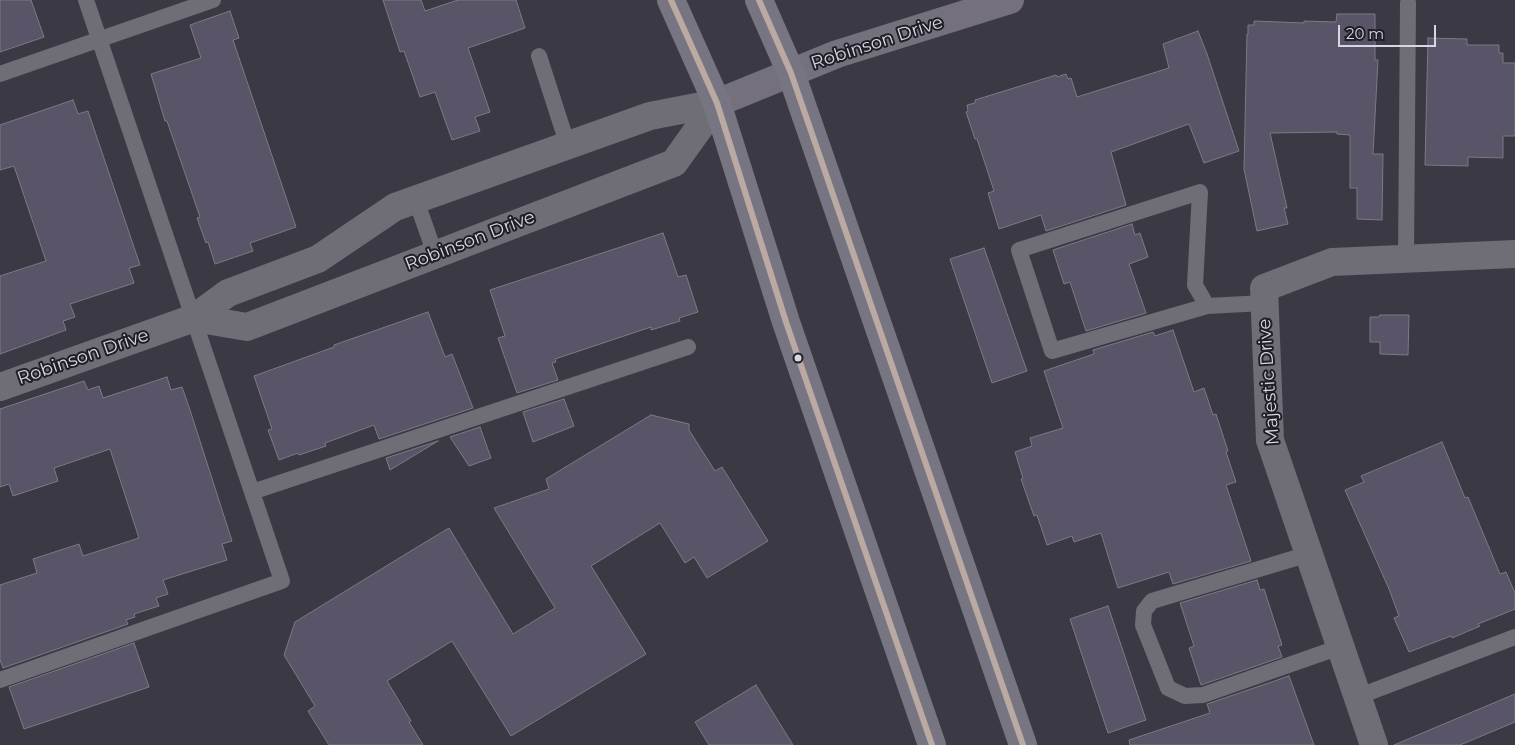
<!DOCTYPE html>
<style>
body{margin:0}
#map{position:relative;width:1515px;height:745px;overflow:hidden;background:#3b3944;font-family:Montserrat,sans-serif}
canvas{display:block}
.scale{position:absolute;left:1338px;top:25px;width:98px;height:22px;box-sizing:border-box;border:2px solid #d8d6e2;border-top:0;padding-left:6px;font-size:15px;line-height:18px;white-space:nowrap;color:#d8d6e2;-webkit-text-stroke:4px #1f1e26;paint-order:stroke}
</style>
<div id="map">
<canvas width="1515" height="745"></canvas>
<div class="scale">20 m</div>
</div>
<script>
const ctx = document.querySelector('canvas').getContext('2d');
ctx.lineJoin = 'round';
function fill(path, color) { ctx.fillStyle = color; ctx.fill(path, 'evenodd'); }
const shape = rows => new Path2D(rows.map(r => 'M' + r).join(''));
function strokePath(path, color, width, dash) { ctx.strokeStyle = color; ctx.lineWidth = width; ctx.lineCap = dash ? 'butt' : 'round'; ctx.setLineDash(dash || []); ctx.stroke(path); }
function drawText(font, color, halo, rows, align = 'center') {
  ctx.font = font + ' Montserrat,sans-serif'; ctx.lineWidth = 4; ctx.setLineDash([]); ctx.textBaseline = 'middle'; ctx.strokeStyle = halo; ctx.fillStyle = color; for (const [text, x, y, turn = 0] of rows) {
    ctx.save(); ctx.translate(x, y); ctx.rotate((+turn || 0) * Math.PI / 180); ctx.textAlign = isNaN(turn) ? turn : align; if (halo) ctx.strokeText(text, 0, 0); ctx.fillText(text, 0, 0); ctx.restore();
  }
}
const building = shape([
 [0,0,31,0,44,37,0,52,0,0],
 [383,0,421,0,425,11,458,0,516,0,525,28,468,48,490,112,475,117,480,131,452,140,435,92,420,97,404,51,400,52,383,0],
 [230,11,239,38,233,40,296,227,250,243,253,251,215,264,208,242,206,243,197,218,200,217,167,121,165,121,151,74,201,58,190,25,230,11],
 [1337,14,1375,14,1375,60,1378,60,1373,154,1383,154,1382,220,1357,219,1357,188,1350,188,1350,135,1337,134,1337,132,1270,133,1287,208,1284,208,1288,224,1257,231,1244,169,1247,34,1248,34,1248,25,1254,25,1254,21,1304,23,1304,21,1336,22,1337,14],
 [1198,31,1207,54,1239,151,1204,163,1189,124,1111,152,1126,205,1046,231,1041,215,999,229,988,193,994,191,977,139,975,139,966,112,968,111,967,105,975,103,975,100,1056,75,1057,77,1066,74,1068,79,1071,78,1077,97,1169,68,1163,44,1198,31],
 [1428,38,1467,39,1467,45,1499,45,1499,53,1503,53,1503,63,1515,63,1515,136,1503,136,1503,158,1468,157,1468,166,1425,165,1428,38],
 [73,100,78,114,88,111,140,265,129,268,134,283,70,304,75,317,63,321,66,330,0,354,0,276,46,261,14,166,0,170,0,125,73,100],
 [1132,224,1135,235,1140,233,1148,257,1129,264,1146,313,1086,331,1070,282,1064,284,1053,250,1132,224],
 [663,233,678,277,686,275,698,312,679,318,680,321,651,330,651,327,555,359,556,362,552,363,558,380,517,393,498,338,505,336,490,290,663,233],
 [984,248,1027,371,992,383,950,259,984,248],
 [428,312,445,357,452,354,473,408,379,439,374,425,325,443,326,446,299,455,298,453,279,460,268,430,272,429,254,376,334,347,334,345,428,312],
 [1380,315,1409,315,1408,355,1380,354,1380,342,1370,342,1370,317,1379,317,1380,315],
 [1173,330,1194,392,1204,388,1213,415,1216,414,1228,451,1226,452,1236,482,1226,485,1251,561,1173,584,1169,572,1118,588,1101,533,1074,542,1072,536,1047,545,1037,515,1034,516,1021,479,1023,478,1015,452,1032,446,1030,438,1063,428,1044,371,1094,354,1093,350,1153,332,1155,336,1173,330],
 [167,377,171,390,182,387,190,410,232,541,222,544,227,560,163,580,168,594,156,598,159,606,134,614,135,617,126,620,128,624,3,668,0,660,0,585,37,573,33,559,79,544,83,556,139,538,110,449,54,468,58,481,13,496,9,484,0,487,0,409,84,381,88,390,99,386,103,398,167,377],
 [564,399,574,426,533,442,523,412,564,399],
 [651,415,689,424,689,430,715,471,722,467,768,541,707,578,694,557,685,563,660,523,591,566,646,654,511,736,452,641,387,681,411,721,409,722,423,745,329,745,308,711,315,706,284,655,295,622,419,546,449,528,513,634,555,608,494,508,549,489,546,479,651,415],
 [480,427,491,458,469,466,450,437,480,427],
 [438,441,390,470,386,458,438,441],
 [1442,442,1465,498,1468,497,1500,574,1506,572,1515,593,1515,609,1478,624,1480,626,1452,638,1451,636,1409,652,1394,618,1399,616,1389,589,1345,490,1364,482,1361,476,1442,442],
 [1257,580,1260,590,1264,589,1282,645,1278,646,1282,657,1201,685,1189,648,1194,646,1180,603,1257,580],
 [1108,606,1146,720,1108,733,1070,619,1108,606],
 [134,643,149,687,24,729,9,687,134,643],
 [1289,676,1314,745,1130,745,1129,740,1210,713,1207,704,1289,676],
 [756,685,793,745,709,745,695,722,756,685],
 [1515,694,1515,722,1460,745,1394,745,1515,694]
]);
fill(building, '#595467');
strokePath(building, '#7c7a84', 1);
strokePath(shape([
 [539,56,568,146],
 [0,74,213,0],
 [416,200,435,254],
 [1406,259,1408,3],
 [1207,306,1195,285,1200,192,1019,250,1052,351,1207,306,1264,303],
 [252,492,688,347],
 [1309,554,1152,601,1144,611,1143,625,1168,688,1185,696,1203,695,1340,647],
 [0,680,282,581,86,0],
 [1357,697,1515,637]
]), '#6f6d75', 16);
strokePath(shape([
 [194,318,247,327,674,163,717,103],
 [0,387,194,318,228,293,318,259,395,207,650,116,717,103],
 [1374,745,1270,440,1264,288,1332,262,1515,254]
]), '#6f6d75', 28);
strokePath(shape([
 [717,103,837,54,1010,0]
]), '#74717c', 28);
strokePath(shape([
 [671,0,717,103,786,322,932,745],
 [759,0,791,73,1023,745]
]), '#787582', 28);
strokePath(shape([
 [671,0,717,103,786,322,932,745],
 [759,0,791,73,1023,745]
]), '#baaaa2', 6);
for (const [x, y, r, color] of [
 [798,358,4.5,"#d8d6e2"]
]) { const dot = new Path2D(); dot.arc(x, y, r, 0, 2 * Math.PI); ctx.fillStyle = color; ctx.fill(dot); strokePath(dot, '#1f1e26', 2); }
drawText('18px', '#d8d6e2', '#1f1e26', [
 ["Robinson Drive",877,43,-18],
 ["Robinson Drive",470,241,-21],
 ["Robinson Drive",83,357,-19],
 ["Majestic Drive",1269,382,-94]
]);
</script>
